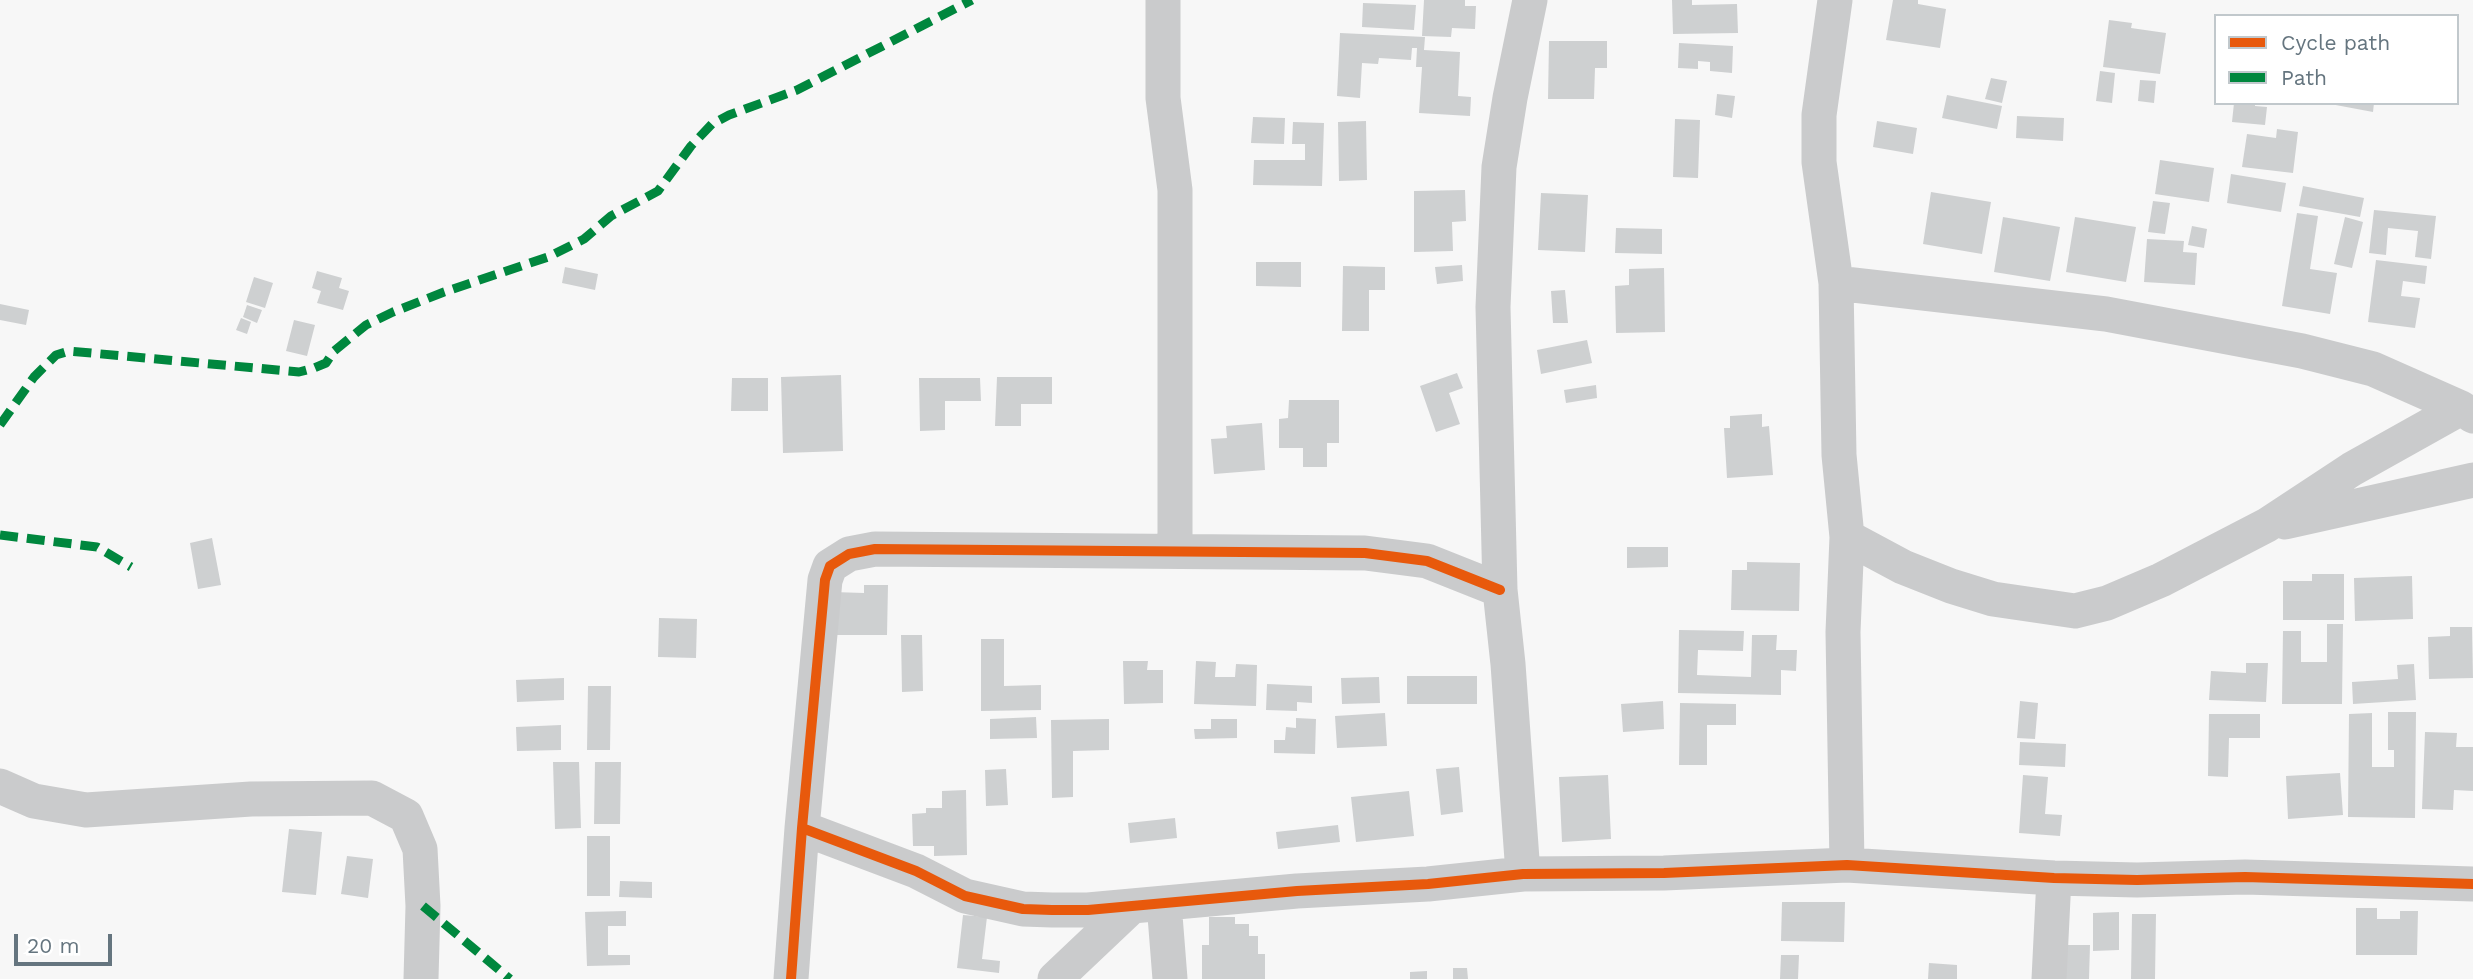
<!DOCTYPE html>
<style>
body{margin:0}
#map{position:relative;width:2473px;height:979px;overflow:hidden;background:#f7f7f7;font-family:"Work Sans",sans-serif}
canvas{display:block}
.legend{position:absolute;left:2214px;top:14px;width:245px;height:91px;box-sizing:border-box;background:#fff;border:2px solid #c1c8cc;margin:0;padding:9px 12px;list-style:none;font-size:21px;color:#65757f}
.legend li{display:flex;align-items:center;gap:14px;height:35px}
.legend b{width:35px;border:2px solid #c1c8cc}
.scale{position:absolute;left:14px;top:934px;width:98px;height:32px;box-sizing:border-box;border:4px solid #65757f;border-top:0;padding-left:9px;font-size:21px;line-height:24px;white-space:nowrap;color:#65757f;-webkit-text-stroke:5px #fff;paint-order:stroke}
</style>
<div id="map">
<canvas width="2473" height="979"></canvas>
<ul class="legend">
<li><b style="height:9px;background:#e8590c"></b>Cycle path</li>
<li><b style="height:9px;background:#00873e"></b>Path</li>
</ul>
<div class="scale">20 m</div>
</div>
<script>
const ctx = document.querySelector('canvas').getContext('2d');
ctx.lineJoin = 'round';
function fill(path, color) { ctx.fillStyle = color; ctx.fill(path, 'evenodd'); }
const shape = rows => new Path2D(rows.map(r => 'M' + r).join(''));
function strokePath(path, color, width, dash) { ctx.strokeStyle = color; ctx.lineWidth = width; ctx.lineCap = dash ? 'butt' : 'round'; ctx.setLineDash(dash || []); ctx.stroke(path); }
fill(shape([
 [1424,0,1465,0,1465,6,1476,6,1475,29,1452,28,1451,37,1422,36],
 [1672,0,1692,0,1692,5,1737,4,1738,33,1673,34],
 [1893,0,1918,0,1918,4,1946,9,1940,48,1886,40],
 [1363,3,1416,5,1414,30,1362,27],
 [2109,20,2132,23,2131,28,2166,33,2160,74,2103,67],
 [1340,33,1425,37,1424,50,1460,52,1458,96,1471,97,1470,116,1419,113,1422,67,1416,67,1417,48,1412,48,1411,60,1379,58,1378,64,1362,63,1360,98,1337,96],
 [1549,41,1607,41,1607,68,1595,68,1594,99,1548,99],
 [1679,43,1733,46,1732,73,1710,71,1710,62,1698,61,1698,69,1678,68],
 [2100,71,2115,73,2112,103,2096,101],
 [1991,78,2007,81,2002,103,1985,99],
 [2140,80,2156,81,2154,103,2138,101],
 [1717,94,1735,96,1732,118,1715,115],
 [1947,95,2002,106,1997,129,1942,118],
 [2234,103,2255,103,2255,106,2267,107,2265,125,2232,122],
 [2325,103,2374,103,2373,112],
 [2017,116,2064,118,2063,141,2016,138],
 [1253,117,1285,118,1284,144,1251,143],
 [1675,119,1700,120,1698,178,1673,177],
 [1366,121,1367,180,1339,181,1338,122],
 [1877,121,1917,128,1913,154,1873,147],
 [1293,122,1324,123,1322,186,1253,185,1254,160,1305,160,1305,144,1292,144],
 [2277,129,2298,132,2293,173,2242,167,2247,134,2276,138],
 [2160,160,2214,168,2209,202,2155,194],
 [2231,174,2286,183,2281,212,2227,203],
 [2303,186,2364,198,2360,217,2299,206],
 [1465,190,1466,221,1452,222,1453,251,1414,252,1414,191],
 [1931,192,1991,202,1982,254,1923,244],
 [1541,193,1588,195,1585,252,1538,250],
 [2153,201,2170,203,2165,234,2148,232],
 [2374,210,2436,216,2431,259,2415,257,2418,231,2388,228,2386,255,2369,253],
 [2297,213,2318,216,2310,269,2337,273,2330,314,2282,306],
 [2003,217,2060,227,2050,281,1994,272],
 [2075,217,2136,227,2126,282,2066,272],
 [2345,217,2363,222,2352,268,2334,264],
 [2192,226,2207,229,2204,248,2188,245],
 [1616,228,1662,229,1662,254,1615,253],
 [2147,239,2184,241,2183,252,2197,253,2195,285,2144,282],
 [2376,260,2427,266,2425,284,2403,281,2401,296,2420,298,2415,328,2368,322],
 [1256,262,1301,262,1301,287,1256,286],
 [1462,265,1463,281,1437,284,1435,267],
 [1343,266,1385,267,1385,290,1369,290,1369,331,1342,331],
 [565,267,598,274,595,290,562,283],
 [1664,268,1665,332,1616,333,1615,286,1629,285,1629,269],
 [317,271,342,278,339,288,349,291,343,310,317,303,321,291,312,288],
 [254,277,273,283,265,308,246,302],
 [1565,290,1568,323,1553,323,1551,291],
 [0,304,29,310,26,325,0,320],
 [247,305,262,310,257,323,243,317],
 [241,318,251,322,247,334,236,330],
 [294,320,315,325,307,356,286,351],
 [1587,340,1592,363,1541,374,1537,350],
 [1457,373,1463,388,1449,393,1460,424,1436,432,1420,386],
 [841,375,843,451,783,453,781,377],
 [997,377,1052,377,1052,404,1021,404,1021,426,995,426],
 [732,378,768,378,768,411,731,411],
 [919,378,980,378,981,401,945,401,945,430,920,431],
 [1596,385,1597,398,1566,403,1564,390],
 [1289,400,1339,400,1339,443,1327,443,1327,467,1303,467,1303,448,1279,448,1279,419,1288,418],
 [1762,414,1762,427,1769,426,1773,475,1727,478,1724,428,1730,428,1730,416],
 [1262,423,1265,470,1214,474,1211,439,1227,438,1226,426],
 [212,538,221,585,198,589,190,543],
 [1627,547,1668,547,1668,567,1627,568],
 [1747,562,1800,563,1799,611,1731,610,1732,570,1747,570],
 [2312,574,2344,574,2344,620,2283,620,2283,581,2312,581],
 [2412,576,2413,619,2355,621,2354,578],
 [864,585,888,585,887,635,833,635,833,592,864,593],
 [659,618,697,619,696,658,658,657],
 [2327,624,2343,624,2342,704,2282,704,2283,631,2301,631,2301,662,2327,662],
 [2450,627,2472,627,2473,678,2429,679,2428,637,2450,636],
 [1679,630,1744,631,1743,651,1698,650,1697,675,1751,677,1752,635,1777,635,1776,650,1797,650,1796,671,1781,670,1781,695,1678,693],
 [901,635,922,635,923,691,902,692],
 [981,639,1004,639,1004,686,1041,685,1041,710,981,711],
 [1123,661,1148,661,1147,670,1163,670,1163,703,1124,704],
 [1196,661,1216,662,1215,677,1235,677,1236,664,1257,665,1256,706,1194,704],
 [2246,663,2268,663,2266,702,2209,700,2211,671,2246,673],
 [2414,664,2416,700,2353,704,2352,682,2398,679,2397,665],
 [1407,676,1477,676,1477,704,1407,704],
 [1379,677,1380,703,1342,704,1341,678],
 [564,678,564,700,517,702,516,680],
 [1267,684,1312,686,1312,703,1297,702,1297,711,1266,710],
 [588,686,611,686,610,750,587,750],
 [1663,701,1664,729,1623,732,1621,704],
 [2020,701,2038,703,2035,739,2017,738],
 [1680,703,1736,704,1736,725,1707,725,1707,765,1679,765],
 [2388,712,2416,712,2415,818,2348,817,2349,714,2372,713,2372,767,2394,767,2394,750,2388,750],
 [1385,713,1387,746,1337,748,1335,716],
 [2209,714,2260,714,2260,738,2229,738,2228,777,2208,776],
 [1036,717,1037,738,990,739,990,719],
 [1296,718,1316,719,1315,754,1274,753,1274,740,1285,740,1286,727,1296,728],
 [1109,719,1109,750,1073,751,1073,797,1052,798,1051,720],
 [1211,719,1237,719,1237,738,1195,739,1194,729,1211,729],
 [561,725,561,750,517,751,516,727],
 [2425,732,2457,733,2456,747,2473,747,2473,791,2454,790,2453,810,2422,809],
 [2020,742,2066,744,2065,767,2019,765],
 [553,762,579,762,581,828,555,829],
 [595,762,621,762,620,824,594,824],
 [1459,767,1463,812,1441,815,1436,769],
 [1006,769,1008,805,986,806,985,770],
 [2340,773,2343,815,2288,819,2286,776],
 [1608,775,1611,839,1562,842,1559,777],
 [2023,775,2048,777,2045,814,2062,815,2060,836,2019,833],
 [966,790,967,855,934,856,934,846,913,846,912,814,926,813,926,808,942,808,942,791],
 [1409,791,1414,836,1356,842,1351,797],
 [1175,818,1177,838,1130,843,1128,823],
 [1338,825,1340,842,1278,849,1276,832],
 [289,829,322,832,316,895,282,892],
 [587,836,610,836,610,896,587,896],
 [347,856,373,859,368,898,341,894],
 [620,881,652,882,652,898,619,897],
 [1782,902,1845,902,1844,942,1781,941],
 [2356,908,2377,908,2377,919,2400,919,2400,911,2418,911,2417,955,2356,955],
 [626,911,626,926,608,926,608,955,630,955,630,965,587,966,585,912],
 [2119,912,2119,950,2093,951,2093,913],
 [2132,914,2156,914,2155,979,2131,979],
 [963,915,987,917,982,959,1000,961,999,973,957,968],
 [1209,917,1235,917,1235,924,1249,924,1249,936,1258,936,1258,954,1265,954,1265,979,1202,979,1202,945,1209,945],
 [2060,945,2090,945,2089,979,2060,979],
 [1781,955,1799,955,1798,979,1780,979],
 [1929,963,1957,965,1957,979,1928,979],
 [1453,968,1467,968,1468,979,1453,979],
 [1427,971,1427,979,1410,979,1410,972]
]), '#ced0d1');
strokePath(shape([
 [1163,0,1163,98,1175,190,1175,551],
 [1835,0,1819,115,1819,162,1836,283,1839,455,1847,537,1843,632,1847,865],
 [1836,283,2106,314,2302,351,2373,369,2461,408,2473,416],
 [2285,522,2473,480],
 [1847,537,1903,567,1951,586,1993,599,2075,611,2107,603,2161,580,2267,525,2352,469,2461,408],
 [0,786,34,801,86,810,251,799,372,798,406,816,420,849,423,906,421,979],
 [802,828,916,871,965,896,1023,909,1052,910,1088,910,1297,891,1428,884,1523,874,1664,873,1847,865,2054,878,2137,880,2245,877,2473,884],
 [1523,874,1508,664,1500,590,1493,307,1499,167,1510,98,1530,0],
 [1164,903,1170,979],
 [791,979,802,828,825,580,830,566,849,554,875,549,1365,553,1427,561,1500,590],
 [1055,979,1131,907],
 [2049,979,2054,878]
]), '#cacbcc', 35);
strokePath(shape([
 [0,425,34,377,56,355,69,351,299,372,314,368,326,363,334,351,366,325,393,312,444,292,548,257,584,239,611,216,658,191,691,146,712,124,729,115,797,90,972,0],
 [0,535,97,547,131,567],
 [423,906,510,979]
]), '#00873e', 9, [18, 9]);
strokePath(shape([
 [802,828,916,871,965,896,1023,909,1052,910,1088,910,1297,891,1428,884,1523,874,1664,873,1847,865,2054,878,2137,880,2245,877,2473,884],
 [791,979,802,828,825,580,830,566,849,554,875,549,1365,553,1427,561,1500,590]
]), '#e8590c', 10);
</script>
